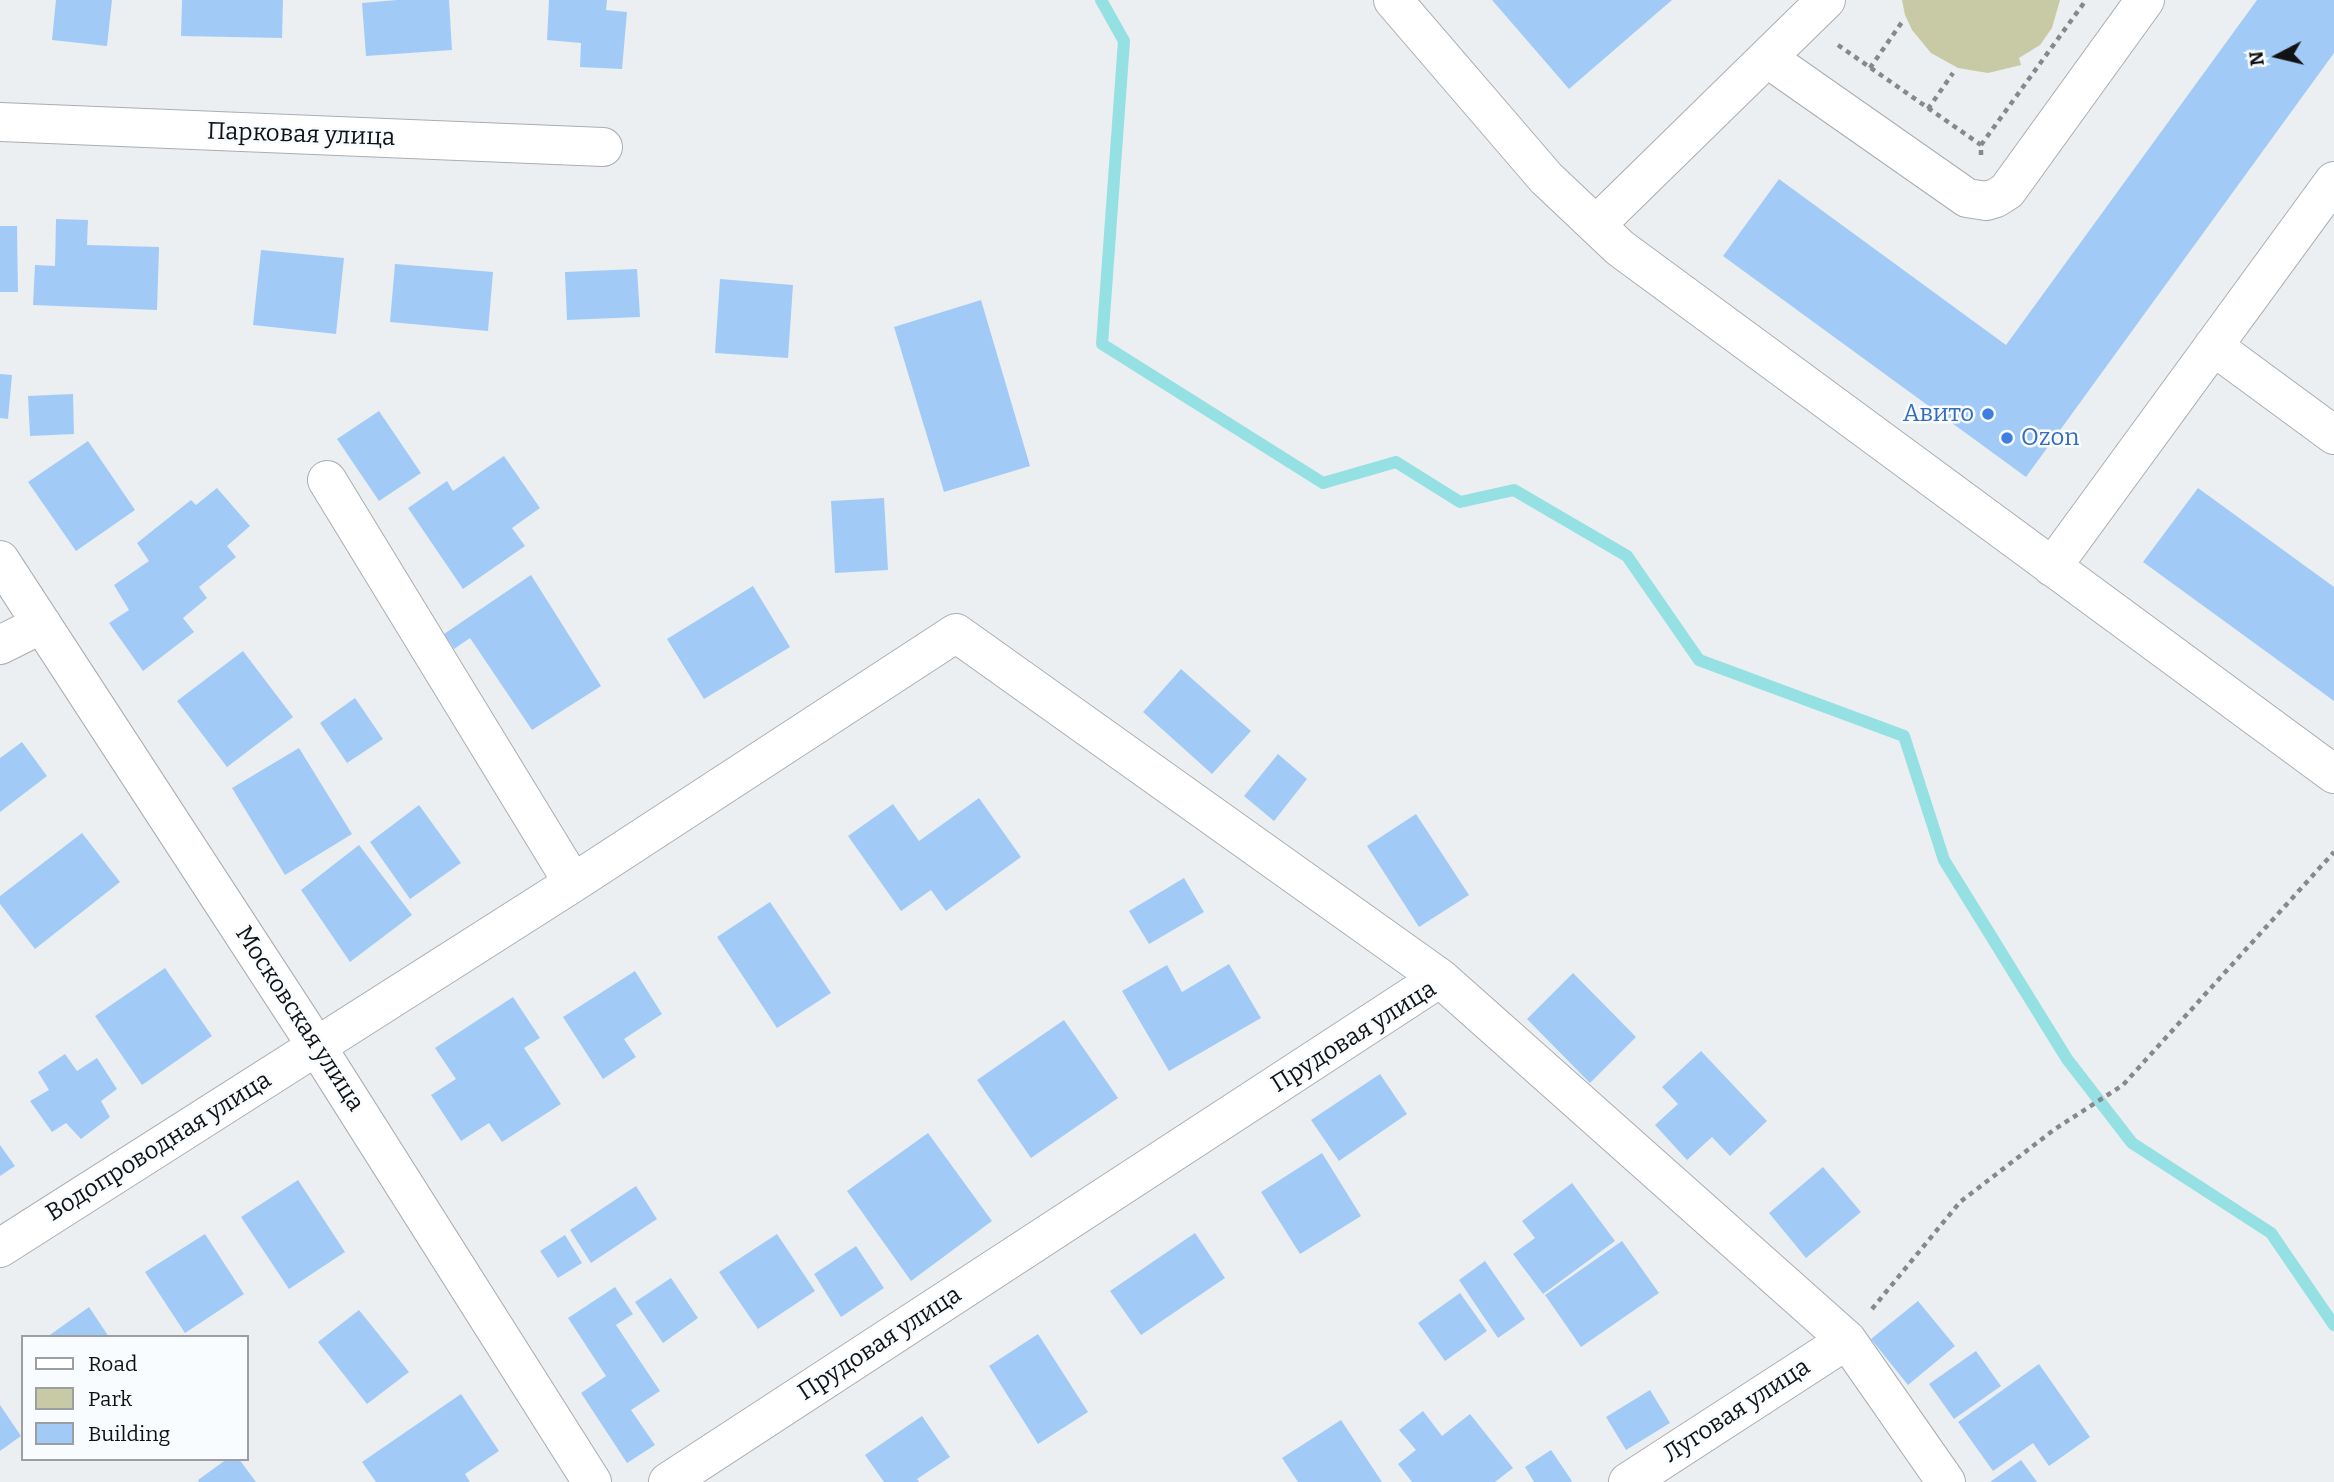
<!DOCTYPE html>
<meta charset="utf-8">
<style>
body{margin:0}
#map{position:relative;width:2334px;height:1482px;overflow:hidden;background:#ebeff2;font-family:Bitter,serif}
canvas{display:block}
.legend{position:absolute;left:21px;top:1335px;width:228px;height:126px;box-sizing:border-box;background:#f9fcff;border:2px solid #9c9ea1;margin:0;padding:9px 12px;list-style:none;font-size:21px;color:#111214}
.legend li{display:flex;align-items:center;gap:14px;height:35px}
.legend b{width:35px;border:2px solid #9c9ea1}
.north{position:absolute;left:2243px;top:21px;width:70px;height:70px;-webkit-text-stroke:5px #f9fcff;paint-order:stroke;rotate:263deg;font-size:19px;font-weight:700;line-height:28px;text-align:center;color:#111214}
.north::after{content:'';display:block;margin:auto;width:24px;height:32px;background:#111214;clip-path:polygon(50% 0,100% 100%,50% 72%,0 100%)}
</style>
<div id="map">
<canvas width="2334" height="1482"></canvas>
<ul class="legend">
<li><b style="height:9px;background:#fff"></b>Road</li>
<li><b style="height:19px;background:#c8caa5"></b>Park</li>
<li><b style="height:19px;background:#a1cbf6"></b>Building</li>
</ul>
<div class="north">N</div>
</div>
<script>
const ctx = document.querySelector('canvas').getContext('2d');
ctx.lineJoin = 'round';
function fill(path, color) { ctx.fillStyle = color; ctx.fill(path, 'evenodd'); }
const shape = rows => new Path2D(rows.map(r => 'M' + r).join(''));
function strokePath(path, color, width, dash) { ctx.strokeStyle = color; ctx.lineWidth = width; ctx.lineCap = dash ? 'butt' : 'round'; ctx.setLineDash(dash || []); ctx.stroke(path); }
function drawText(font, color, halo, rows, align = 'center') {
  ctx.font = font + ' Bitter,serif'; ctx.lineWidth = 5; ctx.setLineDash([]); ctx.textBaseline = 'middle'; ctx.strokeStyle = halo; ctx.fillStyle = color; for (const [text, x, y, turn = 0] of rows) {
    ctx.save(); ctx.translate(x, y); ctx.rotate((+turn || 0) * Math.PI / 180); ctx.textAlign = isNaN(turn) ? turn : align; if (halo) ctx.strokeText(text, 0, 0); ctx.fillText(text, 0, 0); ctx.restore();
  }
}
fill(shape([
 [1902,0,2060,0,2052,28,2040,45,2019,58,2021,65,1988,73,1958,68,1931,53,1912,30,1905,15]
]), '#c8caa5');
strokePath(shape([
 [1101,0,1124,41,1102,344,1323,483,1396,462,1460,502,1514,490,1627,556,1699,660,1904,736,1944,860,2067,1059,2132,1143,2271,1233,2334,1325]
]), '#94e0e2', 12);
fill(shape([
 [56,0,112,0,107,46,52,40],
 [182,0,283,0,282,38,181,36],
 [397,0,449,0,452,50,366,56,362,3],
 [549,0,607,0,606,10,627,12,622,69,580,67,581,43,547,40],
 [1492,0,1672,0,1569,89],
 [2257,0,2334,0,2334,53,2026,477,1723,256,1779,179,2006,345],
 [56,219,88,220,87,245,159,247,157,310,33,305,35,265,55,266],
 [0,226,17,226,18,292,0,292],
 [261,250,344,258,336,334,253,325],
 [395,264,493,272,488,331,390,322],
 [637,269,640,317,567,320,565,272],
 [720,279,793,285,788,358,715,353],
 [981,300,1030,466,944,492,894,327],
 [0,374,12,375,8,419,0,418],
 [73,394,74,434,30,436,28,396],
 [379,411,421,473,379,501,337,439],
 [88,441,135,510,76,551,28,482],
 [504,456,540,508,512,528,525,546,463,589,408,508,447,481,453,491],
 [217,488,250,526,227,546,236,557,199,587,207,598,183,618,194,632,143,671,109,623,129,610,114,585,149,561,137,543,191,500,196,505],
 [2198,488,2334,587,2334,701,2143,562],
 [884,498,888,570,835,573,831,501],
 [531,575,601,686,532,730,470,638,454,649,444,634],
 [753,586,790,647,704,699,667,639],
 [243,651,293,717,227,767,177,701],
 [1181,669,1251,731,1212,774,1143,712],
 [355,698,383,739,347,763,320,723],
 [22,742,47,776,0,812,0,758],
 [299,748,352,834,285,875,232,788],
 [1278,754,1307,779,1274,821,1244,796],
 [979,798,1021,857,946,911,931,890,901,911,848,836,893,804,919,841],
 [419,805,461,863,410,899,370,842],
 [1416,814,1469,895,1419,927,1367,846],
 [82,833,120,882,35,949,0,904,0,896],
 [359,845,412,915,350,962,301,890],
 [1184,878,1204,912,1149,944,1129,911],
 [770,902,831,993,777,1028,717,937],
 [1229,964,1261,1018,1169,1071,1122,991,1167,965,1182,992],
 [165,968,212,1036,142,1085,95,1016],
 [635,971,662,1014,624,1039,636,1057,603,1079,563,1017],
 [1573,973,1636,1037,1590,1083,1527,1019],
 [513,997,540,1038,524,1048,561,1104,502,1142,489,1123,461,1141,431,1095,456,1079,435,1048],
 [1064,1020,1118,1098,1031,1158,977,1080],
 [1701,1051,1767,1121,1730,1156,1712,1137,1687,1160,1655,1125,1678,1104,1662,1087],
 [65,1054,77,1071,97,1058,117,1089,101,1101,110,1117,81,1139,66,1123,52,1132,30,1101,49,1090,38,1072],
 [1380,1074,1407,1114,1339,1161,1311,1120],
 [928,1133,992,1221,911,1281,847,1191],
 [0,1145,15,1166,0,1176],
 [1322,1153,1361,1216,1300,1254,1261,1192],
 [1823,1167,1861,1212,1806,1258,1769,1213],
 [298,1180,345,1252,289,1289,241,1217],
 [1572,1183,1615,1241,1543,1294,1513,1254,1535,1238,1522,1221],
 [636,1186,657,1219,591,1263,570,1230],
 [1195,1233,1225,1278,1141,1335,1110,1291],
 [205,1234,244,1294,185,1333,145,1272],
 [777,1234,815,1291,758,1329,719,1272],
 [565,1235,582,1263,558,1278,540,1251],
 [1622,1241,1659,1293,1581,1347,1545,1295],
 [856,1246,884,1288,841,1317,814,1274],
 [1485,1261,1525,1319,1498,1338,1459,1280],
 [671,1278,698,1318,663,1343,635,1302],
 [615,1287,633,1314,616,1325,660,1391,631,1410,655,1445,627,1463,581,1393,606,1376,568,1318],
 [1460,1293,1487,1331,1445,1361,1418,1323],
 [1918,1301,1955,1346,1908,1385,1871,1339],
 [89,1307,109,1337,47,1337],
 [359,1310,409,1372,367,1404,318,1342],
 [1038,1334,1088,1412,1038,1444,989,1366],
 [1976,1351,2001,1386,1954,1419,1929,1384],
 [2039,1364,2090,1437,2049,1466,2033,1443,1993,1471,1958,1422],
 [1650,1390,1670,1423,1626,1450,1606,1417],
 [461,1394,499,1451,465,1474,470,1482,376,1482,362,1462],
 [0,1405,21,1436,0,1451],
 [1423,1411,1442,1436,1470,1414,1513,1468,1495,1482,1412,1482,1398,1464,1416,1450,1399,1430],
 [922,1416,950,1457,917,1479,919,1482,884,1482,865,1455],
 [1341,1420,1382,1482,1298,1482,1282,1458],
 [1551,1450,1572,1481,1571,1482,1534,1482,1525,1467],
 [227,1459,239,1459,256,1482,199,1482,198,1480],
 [2021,1460,2037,1482,1990,1482]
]), '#a1cbf6');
const minor = shape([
 [1393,0,1546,178,1620,248,2334,774],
 [1767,58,1967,198,1986,201,1996,198,2007,191,2145,0],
 [0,122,603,147],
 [1596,225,1826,0],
 [2213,346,2334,435],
 [327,480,573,883],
 [0,560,317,1047,592,1482],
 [2052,567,2334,181],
 [0,645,42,624],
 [0,1248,573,883,956,633,1440,978],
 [668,1482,1440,978,1847,1340,1946,1482],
 [1628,1482,1847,1340]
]);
strokePath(minor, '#aaadb1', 40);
strokePath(shape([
 [1838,45,1981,145],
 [1870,68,1902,22],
 [1928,109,1953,73],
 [1981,155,1981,145,2086,0],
 [1872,1309,1960,1202,2055,1129,2123,1085,2334,852]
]), '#86898b', 4.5, [5, 5]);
strokePath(minor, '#fff', 38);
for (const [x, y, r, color] of [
 [1988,414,7,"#3f7fe0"],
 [2007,438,7,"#3f7fe0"]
]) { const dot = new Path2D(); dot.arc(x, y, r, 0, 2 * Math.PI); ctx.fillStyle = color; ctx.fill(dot); strokePath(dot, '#f9fcff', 2.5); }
drawText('24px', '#111214', '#f9fcff', [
 ["Парковая улица",301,135,2],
 ["Московская улица",299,1019,57],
 ["Прудовая улица",1354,1037,-32],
 ["Водопроводная улица",159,1147,-32],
 ["Прудовая улица",880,1344,-33],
 ["Луговая улица",1737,1411,-33]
]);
drawText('24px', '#366cbe', '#f9fcff', [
 ["Авито",1974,414],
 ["Ozon",2021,438,"left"]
], 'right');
</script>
